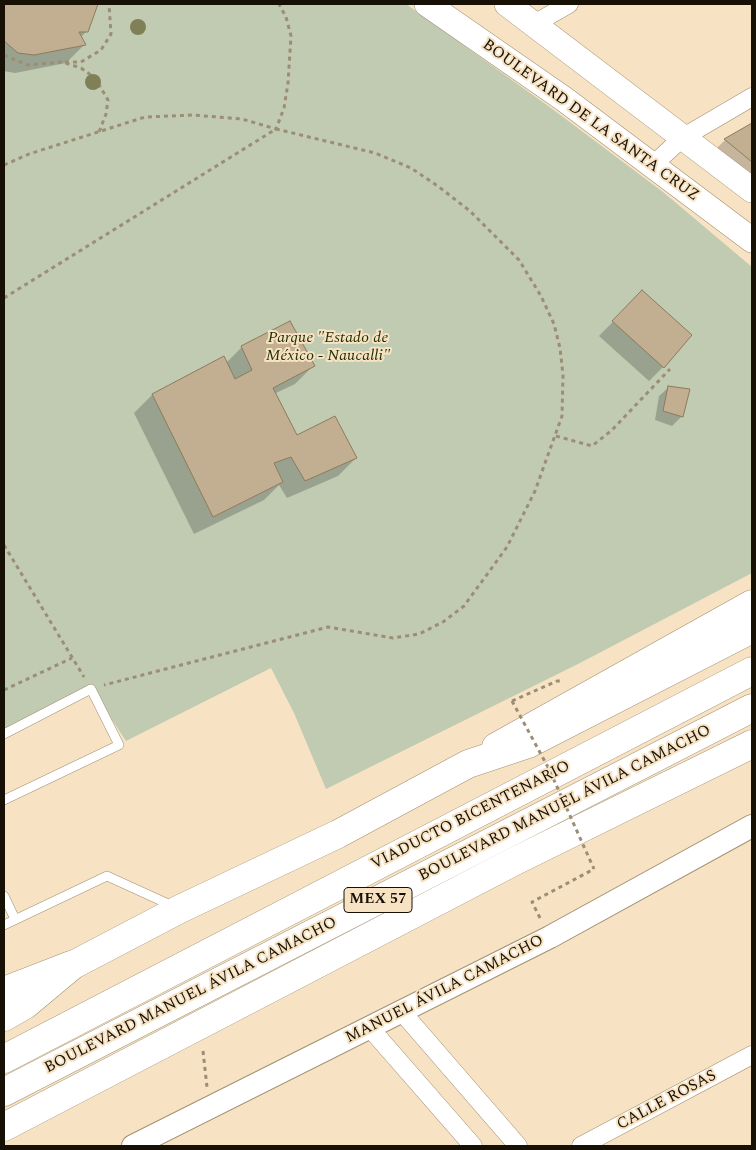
<!DOCTYPE html>
<meta charset="utf-8">
<style>
body{margin:0}
#map{position:relative;width:756px;height:1150px;overflow:hidden;background:#f7e3c3;font-family:Spectral,serif}
canvas{display:block}
.frame{position:absolute;inset:0;border:5px solid #171005;pointer-events:none}
</style>
<div id="map">
<canvas width="756" height="1150"></canvas>
<div class="frame"></div>
</div>
<script>
const ctx = document.querySelector('canvas').getContext('2d');
ctx.lineJoin = 'round';
function fill(path, color) { ctx.fillStyle = color; ctx.fill(path, 'evenodd'); }
const shape = rows => new Path2D(rows.map(r => 'M' + r).join(''));
function strokePath(path, color, width, dash) { ctx.strokeStyle = color; ctx.lineWidth = width; ctx.lineCap = dash ? 'butt' : 'round'; ctx.setLineDash(dash || []); ctx.stroke(path); }
function drawText(font, color, halo, rows, align = 'center') {
  ctx.font = font + ' Spectral,serif'; ctx.lineWidth = 4; ctx.setLineDash([]); ctx.textBaseline = 'middle'; ctx.strokeStyle = halo; ctx.fillStyle = color; for (const [text, x, y, turn = 0] of rows) {
    ctx.save(); ctx.translate(x, y); ctx.rotate((+turn || 0) * Math.PI / 180); ctx.textAlign = isNaN(turn) ? turn : align; if (halo) ctx.strokeText(text, 0, 0); ctx.fillText(text, 0, 0); ctx.restore();
  }
}
fill(shape([
 [4,4,406,4,551,108,663,192,752,267,752,573,580,663,326,789,294,713,271,668,126,741,92,689,4,733]
]), '#c0cbb2');
fill(shape([
 [4,4,96,4,87,31,79,39,84,45,66,63,15,73,4,71],
 [752,124,752,194,707,158,725,140],
 [642,292,663,367,649,381,599,336],
 [242,347,313,366,295,384,274,394,296,437,356,458,338,476,287,498,279,485,264,500,194,534,134,413,152,395,226,363],
 [669,387,682,416,672,426,655,420,659,396]
]), '#0003');
const building = shape([
 [4,4,98,4,88,32,79,32,86,45,34,55,18,53,4,41,4,4],
 [752,123,752,162,724,139,752,123],
 [642,290,692,335,664,368,612,321,642,290],
 [290,321,315,366,273,388,297,435,335,416,357,458,305,481,291,457,274,463,283,482,213,517,152,394,224,356,235,379,252,370,241,346,290,321],
 [668,386,690,389,683,417,663,411,668,386]
]);
fill(building, '#c2ae90');
strokePath(building, '#8d7b5e', 1);
const service = shape([
 [4,734,91,689,119,745,4,800],
 [4,896,15,919],
 [4,925,107,876,175,907]
]);
const minor = shape([
 [534,24,569,4],
 [653,165,682,138,752,97],
 [402,1012,518,1146],
 [370,1028,473,1146],
 [581,1146,752,1055]
]);
const tertiary = shape([
 [133,1146,550,937,752,826]
]);
const secondary = shape([
 [427,4,564,99,752,240],
 [507,4,752,190]
]);
const primary = shape([
 [496,747,752,604],
 [4,991,71,965],
 [4,1127,513,862,752,744]
]);
const trunk = shape([
 [4,1017,25,1005,73,965,180,909,338,834,468,764,528,744,752,629],
 [4,1092,752,708]
]);
const motorway = shape([
 [4,1059,752,671]
]);
strokePath(service, '#a29072', 10);
strokePath(minor, '#a29072', 19);
strokePath(tertiary, '#a29072', 24);
strokePath(secondary, '#a29072', 26);
strokePath(primary, '#a29072', 29);
strokePath(trunk, '#a29072', 29);
strokePath(motorway, '#a29072', 29);
strokePath(shape([
 [4,55,27,65,62,62,81,68,95,78,108,100,106,114,99,132],
 [65,62,81,62,101,50,111,34,109,4],
 [4,165,29,154,145,117,193,115,242,119,276,129,284,108,288,83,291,36,286,17,279,4],
 [4,298,276,129,375,153,411,168,439,187,470,211,519,260,541,296,554,324,560,348,563,375,562,416,535,491,507,547,464,606,443,622,419,634,393,638,328,627,104,685],
 [556,436,592,446,612,430,670,369],
 [4,545,84,677],
 [4,690,72,658],
 [512,701,557,681,563,681],
 [540,918,532,902,594,869],
 [203,1051,207,1087]
]), '#9c8d75', 3, [4, 4]);
strokePath(service, '#fff', 9);
strokePath(minor, '#fff', 18);
strokePath(tertiary, '#fff', 22);
strokePath(secondary, '#fff', 25);
strokePath(primary, '#fff', 28);
strokePath(trunk, '#fff', 28);
strokePath(motorway, '#fff', 28);
strokePath(shape([
 [512,701,549,769,594,869]
]), '#9c8d75', 3, [4, 4]);
ctx.fillStyle = '#808058';
for (const [x, y] of [
 [138,27],
 [93,82]
]) { ctx.beginPath(); ctx.arc(x, y, 8, 0, 2 * Math.PI); ctx.fill(); }
for (const [x, y, w] of [
 [378,900,68]
]) { const box = new Path2D(); box.roundRect(x - w / 2, y - 12.5, w, 25, 4); ctx.fillStyle = '#f7e3c3'; ctx.fill(box); strokePath(box, '#171005', 1); }
drawText('bold 15px', '#171005', null, [
 ["MEX 57",378,900]
]);
drawText('16px', '#171005', '#f7e3c3', [
 ["BOULEVARD DE LA SANTA CRUZ",590,121,36],
 ["BOULEVARD MANUEL ÁVILA CAMACHO",565,804,-27],
 ["VIADUCTO BICENTENARIO",471,816,-27],
 ["MANUEL ÁVILA CAMACHO",445,990,-27],
 ["BOULEVARD MANUEL ÁVILA CAMACHO",191,996,-27],
 ["CALLE ROSAS",667,1101,-28]
]);
drawText('italic 16px', '#1f2f00', '#f7e3c3', [
 ["Parque \"Estado de",328,339],
 ["México - Naucalli\"",328,357]
]);
</script>
